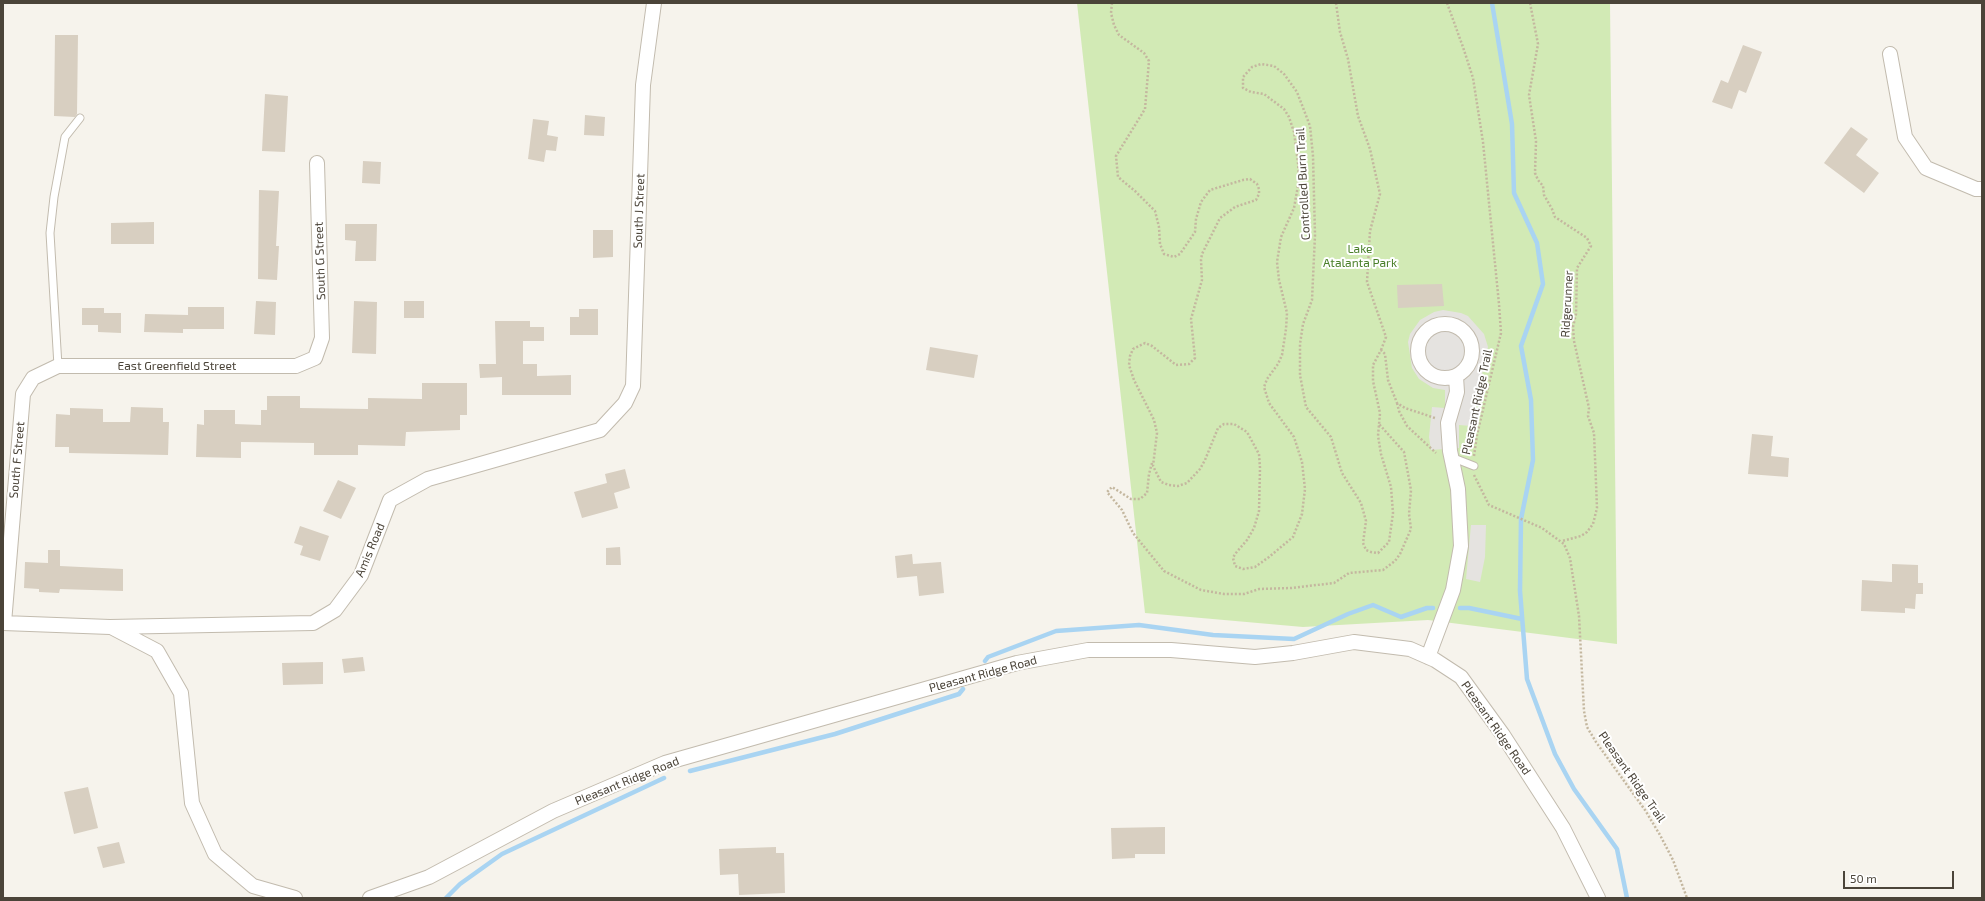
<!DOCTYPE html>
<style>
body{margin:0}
#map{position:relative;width:1985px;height:901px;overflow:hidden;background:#f6f3ec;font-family:"Exo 2",sans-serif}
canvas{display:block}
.frame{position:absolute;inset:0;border:4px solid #4b4439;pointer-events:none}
.scale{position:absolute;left:1843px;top:871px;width:111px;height:18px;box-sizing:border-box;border:2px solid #4b4439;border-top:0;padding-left:5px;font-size:12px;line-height:14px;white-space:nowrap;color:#4b4439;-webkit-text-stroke:3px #fff;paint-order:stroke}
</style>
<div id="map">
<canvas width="1985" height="901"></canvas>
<div class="frame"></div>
<div class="scale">50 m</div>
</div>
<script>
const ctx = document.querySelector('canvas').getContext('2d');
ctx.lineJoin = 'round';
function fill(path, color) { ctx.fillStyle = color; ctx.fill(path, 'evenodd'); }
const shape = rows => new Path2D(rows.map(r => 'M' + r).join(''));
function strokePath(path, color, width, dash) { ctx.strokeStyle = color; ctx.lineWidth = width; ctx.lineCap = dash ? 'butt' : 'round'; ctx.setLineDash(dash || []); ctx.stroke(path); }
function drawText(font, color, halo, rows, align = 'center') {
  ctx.font = font + ' "Exo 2",sans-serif'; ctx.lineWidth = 4; ctx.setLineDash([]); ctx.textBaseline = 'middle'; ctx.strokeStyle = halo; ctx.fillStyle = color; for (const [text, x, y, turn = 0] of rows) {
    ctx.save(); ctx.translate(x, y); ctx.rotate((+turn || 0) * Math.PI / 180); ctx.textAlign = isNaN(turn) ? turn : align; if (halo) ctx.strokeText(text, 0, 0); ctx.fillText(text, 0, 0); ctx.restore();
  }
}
fill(shape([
 [1077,3,1610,3,1617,644,1428,620,1303,627,1145,613]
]), '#d2eab5');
fill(shape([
 [1443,310,1461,313,1468,316,1484,334,1488,347,1471,426,1459,425,1459,448,1431,450,1429,437,1432,407,1445,408,1445,390,1433,388,1419,379,1412,368,1408,342,1410,334,1420,320,1434,312],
 [1471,525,1486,525,1485,557,1480,582,1466,579]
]), '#e5e3e0');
strokePath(shape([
 [1492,3,1512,124,1514,193,1537,243,1543,284,1521,346,1531,400,1533,460,1521,519,1520,591,1527,679,1555,754,1574,789,1617,849,1627,898],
 [1460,608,1469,608,1522,619],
 [985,661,988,657,1056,631,1139,625,1213,635,1294,639,1348,614,1373,605,1401,617,1427,608,1433,608],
 [690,771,835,734,959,694,963,689],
 [446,898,460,884,502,854,664,778]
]), '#a9d4f2', 4.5);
fill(shape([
 [55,35,78,35,77,114,75,117,54,116],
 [1743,45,1762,52,1746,93,1739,90,1732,109,1712,102,1721,80,1728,83],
 [265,94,288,96,285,152,262,151],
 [585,115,605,117,604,136,584,135],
 [533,119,549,121,547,135,558,137,556,151,546,150,544,162,528,159],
 [1851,127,1868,139,1856,155,1879,173,1864,193,1824,163],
 [363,161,381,162,380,184,362,183],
 [259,190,279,191,276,246,279,246,277,280,258,279],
 [154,222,154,244,111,244,111,223],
 [345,224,377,224,376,261,355,261,356,241,345,240],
 [593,230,613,230,613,257,593,258],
 [1442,284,1444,306,1398,308,1397,285],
 [256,301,276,302,275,335,254,334],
 [354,301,377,302,376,354,352,353],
 [404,301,424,301,424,318,404,318],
 [188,307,224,307,224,329,183,329,183,333,144,332,145,314,188,315],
 [82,308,104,308,104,313,121,313,121,333,98,332,98,325,82,325],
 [579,309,598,309,598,335,570,335,570,317,579,317],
 [495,321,530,321,530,327,544,327,544,341,523,341,523,364,537,364,537,376,571,375,571,395,502,395,502,377,480,378,479,364,496,364],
 [930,347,978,355,974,378,926,370],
 [422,383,467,383,467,415,460,415,460,430,406,432,405,446,358,445,358,455,314,455,314,443,241,442,241,458,196,457,197,424,204,425,204,410,235,410,235,424,261,425,261,410,267,410,267,396,300,396,300,408,368,409,368,398,422,399],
 [131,407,163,408,163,422,169,422,168,455,69,453,69,447,55,447,56,414,70,415,70,408,103,409,103,422,130,422],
 [1752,434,1773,436,1771,456,1789,458,1788,477,1748,474],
 [625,469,630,488,614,493,618,508,582,518,574,492,607,483,605,474],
 [338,480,356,488,341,519,323,511],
 [300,526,329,536,320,561,300,555,303,546,294,543],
 [620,547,621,565,606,565,606,548],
 [48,550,60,550,60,566,123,569,123,591,60,589,59,593,39,592,39,589,24,588,25,562,48,563],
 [912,554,913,564,941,562,944,593,919,596,917,576,897,578,895,556],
 [1892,564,1918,565,1918,583,1923,583,1923,594,1916,594,1915,609,1905,608,1905,613,1861,611,1862,580,1892,582],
 [363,657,365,671,344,673,342,659],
 [323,662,323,684,283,685,282,663],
 [88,787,98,828,74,834,64,792],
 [1165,827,1165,854,1135,854,1135,858,1112,859,1111,828],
 [119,842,125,863,103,868,97,847],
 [776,847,776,853,784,853,785,893,739,895,738,874,720,875,719,849]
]), '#d8cfc1');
const lane = shape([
 [58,366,50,233,54,197,65,137,80,118],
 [1451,457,1474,466]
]);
const street = shape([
 [1890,54,1905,137,1926,168,1976,189,1982,189],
 '1418 351a27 27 0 1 1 54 0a27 27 0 1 1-54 0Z',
 [3,623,110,627,313,623,335,610,361,575,390,500,428,479,600,430,625,403,633,386,643,85,654,3],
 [4,623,23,394,33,378,58,366,296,366,315,358,322,338,317,163],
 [113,628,157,651,181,693,192,803,215,854,253,886,295,898],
 [1428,657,1453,590,1461,546,1458,489,1450,451,1448,423,1457,392,1456,377],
 [370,898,429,877,553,811,665,763,1017,663,1088,650,1171,650,1255,657,1293,653,1354,642,1410,649,1435,660,1461,677,1503,735,1563,828,1598,898]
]);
strokePath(lane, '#c2bbae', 9);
strokePath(street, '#c2bbae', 16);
strokePath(shape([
 [1112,3,1111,13,1114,25,1119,35,1144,53,1149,61,1145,109,1116,156,1118,177,1135,191,1155,211,1159,227,1160,244,1164,254,1174,257,1180,254,1195,232,1196,219,1201,202,1210,190,1243,180,1250,179,1257,184,1259,189,1259,194,1256,200,1235,207,1220,218,1202,254,1201,260,1202,280,1191,319,1195,358,1189,364,1176,365,1152,346,1145,343,1133,349,1130,356,1129,365,1134,380,1154,420,1157,433,1153,466,1161,482,1169,485,1178,486,1187,483,1200,469,1205,460,1218,428,1224,424,1234,424,1247,432,1259,454,1260,468,1259,511,1254,528,1247,540,1235,554,1233,558,1235,566,1243,569,1255,567,1269,557,1293,537,1302,514,1305,489,1302,462,1294,437,1269,403,1264,387,1267,379,1278,364,1282,355,1286,329,1287,313,1279,280,1277,262,1281,237,1294,208,1299,180,1298,163,1294,132,1289,117,1284,109,1264,94,1251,92,1243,88,1243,77,1252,67,1261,64,1274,66,1284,74,1297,92,1310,126,1313,156,1315,235,1312,300,1303,324,1300,344,1300,375,1306,407,1331,437,1342,473,1361,503,1366,521,1363,543,1366,550,1371,552,1378,553,1389,542,1393,513,1391,487,1381,454,1378,436,1380,413,1373,381,1373,365,1381,350,1385,354,1388,380,1397,403,1405,408,1435,418],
 [1336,3,1340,32,1348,59,1358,116,1370,149,1380,194,1370,231,1367,282,1386,337,1381,350],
 [1447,3,1463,47,1473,78,1483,142,1499,304,1501,333,1477,435,1474,456],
 [1530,3,1538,44,1529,95,1536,141,1535,173,1538,180,1543,186,1544,195,1552,209,1555,217,1587,238,1591,246,1577,268,1576,314,1573,327,1574,341,1589,408,1588,416,1594,433,1597,508,1593,524,1587,532,1581,536,1562,541],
 [1397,403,1399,411,1407,426,1436,453],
 [1152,463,1149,474,1147,493,1140,499,1131,499,1112,487,1107,492,1122,510,1133,533,1164,571,1201,590,1224,594,1244,594,1259,589,1291,588,1334,583,1349,573,1383,570,1395,561,1400,554,1411,529,1409,514,1411,490,1404,452,1379,424],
 [1474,475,1489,505,1542,528,1564,544,1570,558,1579,616,1584,711,1587,727,1596,742,1645,810,1660,835,1673,860,1687,898]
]), '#c4b79f', 2.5, [2, 2]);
strokePath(lane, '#fff', 7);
strokePath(street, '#fff', 14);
drawText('12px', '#4b4439', '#fff', [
 ["Controlled Burn Trail",1303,184,-93],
 ["South J Street",639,211,-88],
 ["South G Street",320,261,-92],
 ["Ridgerunner",1567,304,-87],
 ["East Greenfield Street",177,366],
 ["Pleasant Ridge Trail",1477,402,-78],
 ["South F Street",17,460,-85],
 ["Amis Road",370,550,-67],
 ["Pleasant Ridge Road",983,674,-15],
 ["Pleasant Ridge Road",1496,728,55],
 ["Pleasant Ridge Trail",1632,777,55],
 ["Pleasant Ridge Road",627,781,-22]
]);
drawText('12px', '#4a7f2a', '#fff', [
 ["Lake",1360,249],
 ["Atalanta Park",1360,263]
]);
</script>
